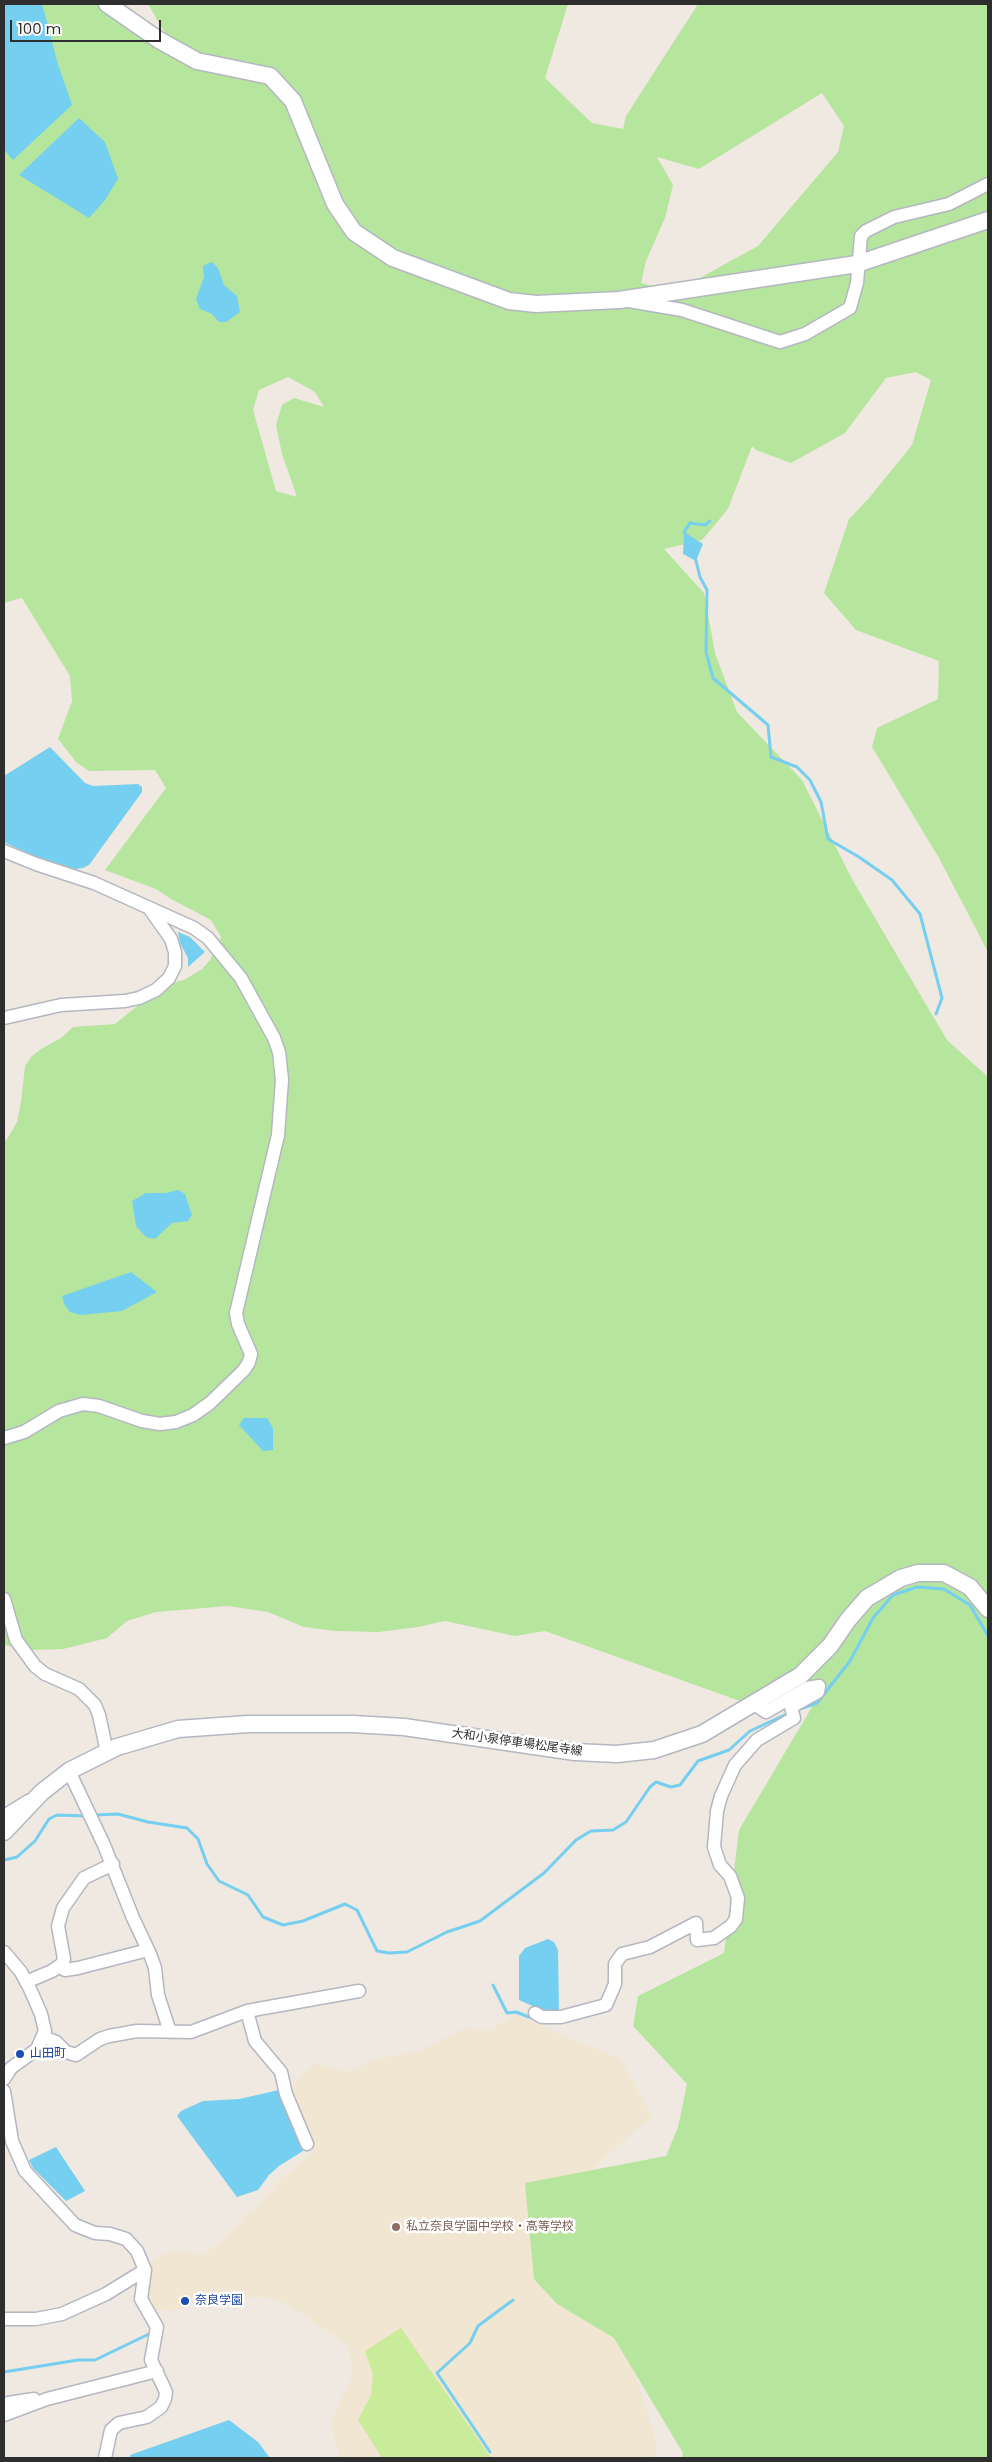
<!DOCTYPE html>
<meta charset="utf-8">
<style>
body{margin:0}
#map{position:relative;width:992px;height:2462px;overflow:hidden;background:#efe9e1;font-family:Poppins,sans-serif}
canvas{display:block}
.frame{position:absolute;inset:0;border:5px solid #2e2e2e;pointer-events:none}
.scale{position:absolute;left:10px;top:20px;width:151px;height:22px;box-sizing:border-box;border:2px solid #2e2e2e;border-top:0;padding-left:6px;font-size:15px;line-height:18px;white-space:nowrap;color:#2e2e2e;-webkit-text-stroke:4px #fff;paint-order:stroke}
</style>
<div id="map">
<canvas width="992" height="2462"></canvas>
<div class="frame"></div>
<div class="scale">100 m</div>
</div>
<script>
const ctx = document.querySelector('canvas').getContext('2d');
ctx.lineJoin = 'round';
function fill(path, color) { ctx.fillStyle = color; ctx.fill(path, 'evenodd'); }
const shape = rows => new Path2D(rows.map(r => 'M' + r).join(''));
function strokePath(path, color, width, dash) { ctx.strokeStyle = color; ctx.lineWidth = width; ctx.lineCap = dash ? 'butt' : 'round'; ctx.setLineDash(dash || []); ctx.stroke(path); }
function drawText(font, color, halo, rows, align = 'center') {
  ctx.font = font + ' Poppins,"Noto Sans JP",sans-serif'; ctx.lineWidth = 5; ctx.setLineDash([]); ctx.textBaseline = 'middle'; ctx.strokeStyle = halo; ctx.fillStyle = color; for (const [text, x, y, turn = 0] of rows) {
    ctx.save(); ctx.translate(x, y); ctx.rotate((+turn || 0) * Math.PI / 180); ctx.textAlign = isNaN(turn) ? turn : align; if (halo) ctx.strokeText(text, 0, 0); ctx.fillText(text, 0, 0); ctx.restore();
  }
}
fill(shape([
 [515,2014,564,2036,620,2058,652,2116,546,2210,619,2319,658,2449,653,2458,340,2458,331,2427,335,2412,353,2374,348,2345,285,2303,266,2297,199,2298,185,2307,173,2311,153,2310,148,2301,147,2263,165,2253,181,2250,202,2256,221,2241,248,2213,258,2207,280,2180,310,2155,313,2147,289,2089,314,2063,349,2072,376,2059,420,2051,464,2028,489,2031]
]), '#f0e6d1');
fill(shape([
 [4,4,122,4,165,33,148,4,568,4,545,78,592,123,623,129,626,116,698,4,988,4,988,952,939,858,872,747,877,728,938,699,939,661,856,630,824,593,849,519,869,498,912,445,931,380,916,372,886,378,845,433,791,463,756,450,752,446,728,509,702,540,664,549,704,593,715,653,737,712,802,780,852,879,947,1040,988,1077,988,2458,682,2458,683,2453,614,2338,557,2304,534,2279,525,2183,666,2156,678,2127,687,2084,633,2026,638,1996,724,1953,739,1830,812,1707,737,1700,545,1631,515,1636,445,1621,418,1627,378,1632,335,1631,304,1627,268,1612,228,1606,156,1612,127,1621,107,1638,63,1649,31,1650,4,1645,4,1137,6,1141,17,1122,21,1102,25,1066,31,1057,41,1049,61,1038,73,1027,115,1024,141,1003,158,997,167,984,184,980,202,969,210,960,221,937,211,920,171,899,156,889,105,870,166,788,155,770,89,771,76,762,58,739,72,701,70,676,22,598,4,603],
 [822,93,844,126,838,152,758,246,674,292,641,283,646,261,665,218,673,185,657,157,699,169],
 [288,377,315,392,324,407,294,398,282,405,276,425,282,454,297,497,276,491,253,410,259,390]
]), '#b6e59e');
fill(shape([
 [401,2328,491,2458,382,2458,358,2420,371,2395,373,2375,365,2351]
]), '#c9ec9a');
fill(shape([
 [4,4,41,4,43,7,57,61,72,105,13,160,4,150],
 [79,118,105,142,118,179,105,200,89,218,19,175],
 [212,262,218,268,224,285,237,296,240,312,226,322,219,322,212,314,200,309,196,299,204,277,203,266],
 [684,532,703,544,696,561,683,554],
 [50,747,85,783,93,786,138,784,142,787,142,792,89,865,83,868,75,869,32,855,4,842,4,776],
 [178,932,190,937,205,952,188,967,188,958,180,943],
 [178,1190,185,1194,192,1215,188,1221,172,1223,155,1239,146,1237,136,1226,132,1201,146,1193,166,1193],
 [131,1272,157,1292,122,1311,81,1315,70,1312,64,1304,62,1296],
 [244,1418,267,1418,273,1428,273,1450,263,1451,239,1425],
 [548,1939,554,1942,558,1950,559,2012,546,2012,519,2000,519,1956,525,1948],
 [279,2090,303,2151,279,2166,269,2175,258,2190,237,2197,177,2116,181,2111,203,2101,239,2099],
 [56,2147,85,2191,66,2201,33,2168,29,2160],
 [229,2420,258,2442,270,2458,130,2458,130,2455]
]), '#75cff0');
strokePath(shape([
 [686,535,684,532,690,523,705,525,710,521],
 [695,557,700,577,707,590,706,652,713,678,768,725,771,757,797,767,810,780,821,802,828,839,859,857,892,880,920,914,942,998,936,1014],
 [800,1709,817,1703,850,1661,873,1618,893,1595,917,1587,944,1589,970,1605,988,1636],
 [95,1815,118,1814,148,1822,187,1828,198,1839,207,1864,219,1881,248,1895,263,1917,283,1925,303,1921,345,1904,357,1910,377,1951,389,1953,407,1952,447,1932,480,1921,544,1873,576,1840,591,1831,613,1830,626,1822,650,1787,656,1782,671,1787,680,1785,698,1761,729,1750,750,1731,789,1713],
 [4,1860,17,1857,35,1841,49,1819,57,1815,86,1816],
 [493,1985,507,2013,516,2012,529,2017,534,2007],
 [4,2372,78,2360,95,2360,149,2334],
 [490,2452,437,2373,470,2343,478,2326,513,2300]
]), '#75cff0', 3);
const street = shape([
 [629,301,682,310,780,342,805,334,850,308,857,283,861,236,866,231,894,217,949,204,988,184],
 [4,851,36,864,94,883,194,928,208,938,241,978,274,1038,279,1052,282,1080,278,1135,236,1313,238,1324,251,1354,249,1362,244,1370,210,1403,193,1415,176,1422,160,1424,142,1421,99,1406,83,1404,59,1411,24,1432,4,1438],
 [4,1018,61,1005,125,1001,139,998,156,990,169,978,175,966,175,952,171,939,149,908],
 [4,1599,16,1640,35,1666,45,1674,79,1689,95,1705,99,1715,107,1752],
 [69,1771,104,1845,133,1918,150,1954,155,1968,158,1995,170,2032],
 [4,1816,28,1801],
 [4,1952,21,1972,30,1989,41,2014,45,2031,37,2049,11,2068,4,2079],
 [59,1967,65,1970,78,1968,148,1950],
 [26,1982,52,1971,62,1964,64,1959,58,1926,63,1908,84,1878,113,1864],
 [247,2011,255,2041,281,2072,286,2094,307,2144],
 [535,2013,542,2017,561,2017,606,2005,615,1984,615,1964,622,1954,650,1947,696,1923,697,1940,714,1938,731,1926,736,1919,738,1898,730,1876,720,1865,714,1847,717,1811,721,1796,735,1765,757,1740,794,1718,791,1707,818,1692,819,1686,807,1688,766,1712,754,1704],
 [44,2037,56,2042,66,2052,76,2055,100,2039,109,2036,137,2031,191,2032,247,2011,359,1991],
 [4,2091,12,2141,25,2171,75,2225,95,2233,110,2234,126,2239,137,2251,145,2270,141,2299,157,2327,151,2360,166,2392,165,2399,161,2407,147,2417,119,2423,111,2430,105,2458],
 [4,2319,36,2319,62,2314,106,2294,145,2270],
 [8,2403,34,2399],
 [4,2414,4,2415,47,2399,157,2371]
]);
const secondary = shape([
 [107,4,159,40,197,61,270,76,293,101,335,204,354,232,393,258,509,301,536,304,619,300,857,264,988,220],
 [4,1832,42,1792,69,1771,117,1747,178,1729,248,1724,353,1724,404,1727,575,1752,617,1754,654,1750,702,1734,801,1675,830,1646,848,1620,867,1598,901,1578,918,1573,944,1573,970,1587,988,1609]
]);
strokePath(street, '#b4b7c1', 15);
strokePath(secondary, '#b4b7c1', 19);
strokePath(street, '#fff', 12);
strokePath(secondary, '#fff', 16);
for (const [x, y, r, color] of [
 [20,2054,5,"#1a4fb4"],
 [396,2227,5,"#8d6e63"],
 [185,2301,5,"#1a4fb4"]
]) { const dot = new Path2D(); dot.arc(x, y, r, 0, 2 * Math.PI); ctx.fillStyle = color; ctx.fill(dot); strokePath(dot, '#fff', 2); }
drawText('12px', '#2e2e2e', '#fff', [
 ["大和小泉停車場松尾寺線",517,1743,8]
]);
drawText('12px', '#164399', '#fff', [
 ["山田町",30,2054],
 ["奈良学園",195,2301]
], 'left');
drawText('12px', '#785e54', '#fff', [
 ["私立奈良学園中学校・高等学校",406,2227]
], 'left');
</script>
